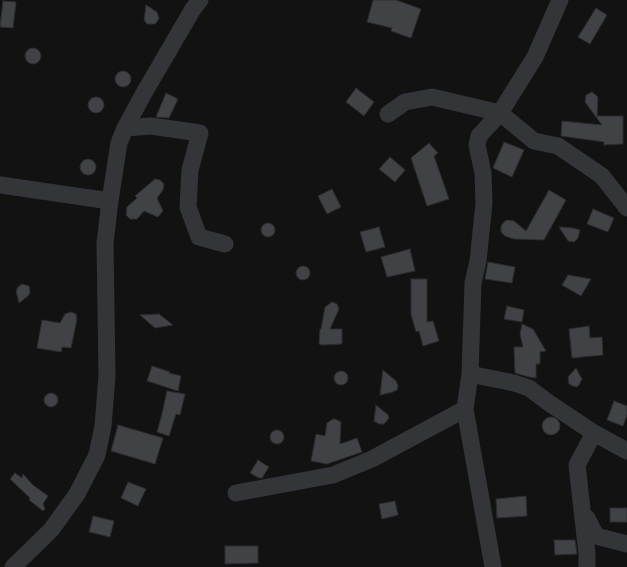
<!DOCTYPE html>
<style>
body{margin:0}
canvas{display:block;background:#121213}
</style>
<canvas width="627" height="567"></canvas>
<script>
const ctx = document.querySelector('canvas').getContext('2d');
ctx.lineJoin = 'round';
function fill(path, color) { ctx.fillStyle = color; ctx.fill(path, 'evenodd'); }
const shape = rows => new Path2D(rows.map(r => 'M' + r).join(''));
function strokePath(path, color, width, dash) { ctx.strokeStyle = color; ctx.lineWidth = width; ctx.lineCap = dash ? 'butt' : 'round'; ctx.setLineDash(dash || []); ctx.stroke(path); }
const building = shape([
 [373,0,396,0,421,9,411,38,391,31,392,28,367,22,373,0],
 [3,1,16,2,13,28,0,27,3,1],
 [146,5,157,12,158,15,159,19,155,24,147,24,144,20,146,5],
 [596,8,607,15,590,44,578,37,596,8],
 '25 56a8 8 0 1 1 16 0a8 8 0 1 1-16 0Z',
 '115 79a8 8 0 1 1 16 0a8 8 0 1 1-16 0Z',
 [356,88,374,102,364,116,346,102,356,88],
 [592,92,598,97,597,116,623,116,623,144,604,145,604,142,561,136,562,121,602,125,585,102,586,95,592,92],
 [166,93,178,99,169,118,156,117,166,93],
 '88 105a8 8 0 1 1 16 0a8 8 0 1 1-16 0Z',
 [504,142,524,150,512,177,493,168,504,142],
 [429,143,438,153,434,156,449,199,427,206,411,158,429,143],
 [390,157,405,170,395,182,379,169,390,157],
 '80 167a8 8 0 1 1 16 0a8 8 0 1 1-16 0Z',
 [155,179,160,180,164,184,163,190,157,198,163,211,158,217,144,211,137,219,130,219,126,215,127,207,137,198,135,196,155,179],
 [332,189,341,207,327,214,318,196,332,189],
 [549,190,566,200,544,240,514,239,505,236,501,232,501,226,505,221,508,220,514,221,526,231,549,190],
 [593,209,614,218,608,232,587,224,593,209],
 '261 230a7 7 0 1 1 14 0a7 7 0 1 1-14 0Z',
 [379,227,385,247,366,252,360,232,379,227],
 [559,227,573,228,580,230,578,238,574,242,568,241,559,227],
 [410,249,415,271,387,277,381,257,410,249],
 [488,262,515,267,512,283,485,279,488,262],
 '296 273a7 7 0 1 1 14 0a7 7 0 1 1-14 0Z',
 [568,275,591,279,581,296,562,285,568,275],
 [411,279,427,279,427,322,433,321,439,341,423,346,419,331,416,332,411,314,411,279],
 [22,284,29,286,30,293,28,296,19,303,16,291,18,287,22,284],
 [332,302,337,304,339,309,330,329,342,329,342,344,322,345,319,344,320,329,321,329,325,307,332,302],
 [507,306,524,310,522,322,504,319,507,306],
 [71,312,76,314,77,319,71,348,62,347,61,352,37,348,42,320,60,323,65,314,71,312],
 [159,314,173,325,155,328,140,315,159,314],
 [522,324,533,329,546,351,540,352,540,364,536,364,536,378,529,377,515,373,514,347,523,347,520,334,522,324],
 [589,326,590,338,602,337,603,355,572,358,569,329,589,326],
 [152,366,170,372,169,373,181,376,178,391,147,381,152,366],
 [576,368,582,379,579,385,577,387,573,386,569,384,568,377,576,368],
 [383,370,396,381,398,386,397,390,393,392,380,395,383,370],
 '334 378a7 7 0 1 1 14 0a7 7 0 1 1-14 0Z',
 [167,391,185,394,180,415,176,414,169,436,157,432,161,418,167,391],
 '44 400a7 7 0 1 1 14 0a7 7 0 1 1-14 0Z',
 [614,401,627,406,627,415,623,426,607,420,614,401],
 [376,405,388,415,389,418,384,424,379,424,374,421,376,405],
 '542 426a9 9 0 1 1 18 0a9 9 0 1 1-18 0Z',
 [333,419,335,419,341,422,340,444,357,438,362,452,327,464,311,461,316,434,325,436,327,423,333,419],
 [118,425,163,438,155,464,111,451,118,425],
 '270 437a7 7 0 1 1 14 0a7 7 0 1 1-14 0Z',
 [258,460,269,467,262,478,259,478,250,473,258,460],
 [15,473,22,478,23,474,33,485,48,496,43,504,45,509,43,511,29,500,30,498,10,479,15,473],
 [128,482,146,489,138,506,121,498,128,482],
 [526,496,527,516,497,518,496,499,526,496],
 [395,501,398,515,382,519,379,504,395,501],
 [610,508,627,508,627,522,610,522,610,508],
 [93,516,114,521,110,537,89,532,93,516],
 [554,540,575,540,577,554,555,555,554,540],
 [225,546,258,546,258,563,225,564,225,546]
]);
fill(building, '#414246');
strokePath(building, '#2c2c2f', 1);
strokePath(shape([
 [388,114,405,102,432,97,500,113,534,141,558,146,602,176,627,208],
 [125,128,151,126,200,133,190,170,188,207,199,237,225,244],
 [0,185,110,201],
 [470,374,514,383,529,388,549,403,594,433,627,451],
 [236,493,333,475,372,459,465,409],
 [587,518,596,536,627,544],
 [13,567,51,530,77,494,97,455,103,426,107,376,105,243,110,201,119,143,125,128,144,93,193,9,200,0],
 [493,567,465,409,470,374,473,283,478,261,484,203,483,173,477,145,479,136,500,113,535,57,560,0],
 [587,567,587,554,577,465,594,433]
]), '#333538', 17);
</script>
